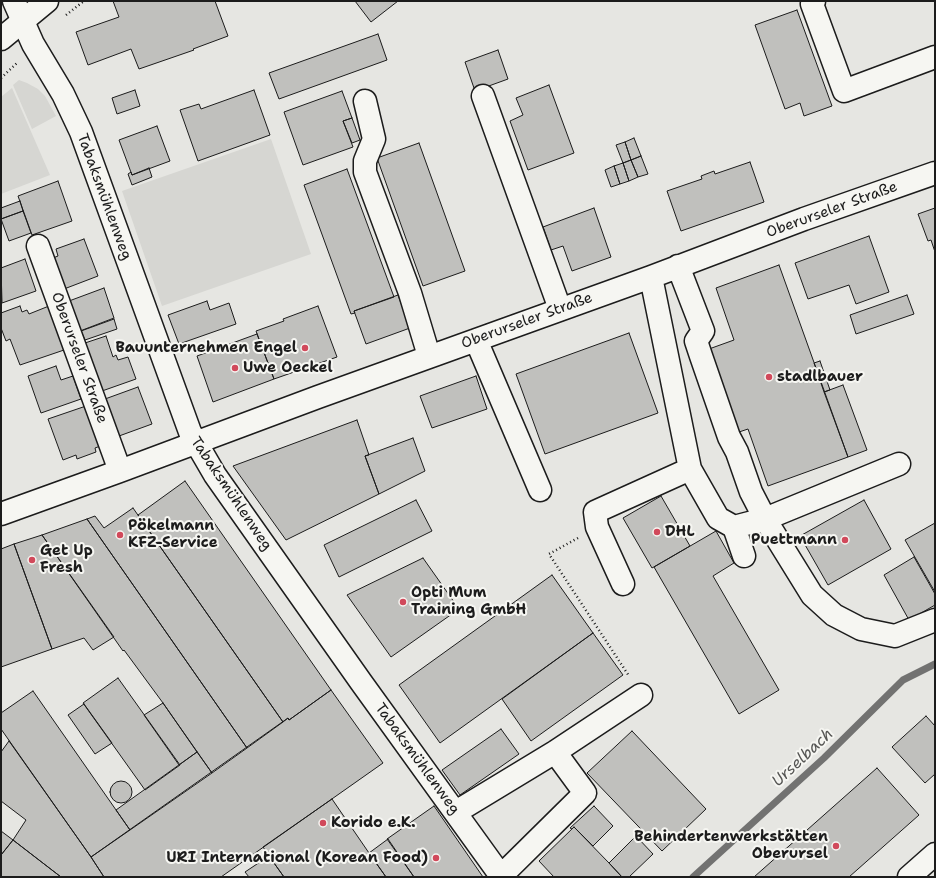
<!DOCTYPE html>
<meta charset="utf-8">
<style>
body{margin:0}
#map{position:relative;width:936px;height:878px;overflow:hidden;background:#f6f6f2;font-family:"Shantell Sans",sans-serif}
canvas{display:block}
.frame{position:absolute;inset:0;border:2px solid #1c1c1c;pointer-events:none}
</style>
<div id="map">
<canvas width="936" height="878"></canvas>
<div class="frame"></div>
</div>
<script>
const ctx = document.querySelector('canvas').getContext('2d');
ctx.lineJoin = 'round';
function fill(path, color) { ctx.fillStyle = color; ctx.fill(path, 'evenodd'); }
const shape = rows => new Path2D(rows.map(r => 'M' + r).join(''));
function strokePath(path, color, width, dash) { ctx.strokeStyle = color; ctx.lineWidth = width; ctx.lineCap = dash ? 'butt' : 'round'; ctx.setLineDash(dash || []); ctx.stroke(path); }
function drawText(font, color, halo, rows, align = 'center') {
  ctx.font = font + ' "Shantell Sans",sans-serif'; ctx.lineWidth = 4; ctx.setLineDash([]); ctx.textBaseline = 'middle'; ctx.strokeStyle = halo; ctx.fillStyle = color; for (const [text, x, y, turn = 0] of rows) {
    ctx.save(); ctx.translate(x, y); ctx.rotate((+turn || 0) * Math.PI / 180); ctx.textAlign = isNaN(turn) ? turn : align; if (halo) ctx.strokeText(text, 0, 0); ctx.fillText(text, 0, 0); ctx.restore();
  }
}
fill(shape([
 [1,1,935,1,935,877,1,877]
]), '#e6e6e2');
fill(shape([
 [19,80,27,83,38,89,45,96,56,116,32,129,13,85],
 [12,88,50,175,1,194,1,97],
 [271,139,311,254,162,306,122,191]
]), '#d6d6d2');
strokePath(shape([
 [693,877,824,758,903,680,935,664]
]), '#727271', 7);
const building = shape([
 [113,1,215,1,228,36,193,49,194,50,139,69,131,49,88,65,76,32,119,17,113,1],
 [355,1,398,1,371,22,355,1],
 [797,10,832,106,804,116,800,103,785,109,755,25,797,10],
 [378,34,387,60,279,99,269,73,378,34],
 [498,50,508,79,475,91,465,62,498,50],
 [549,85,574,153,528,170,510,121,523,115,516,98,549,85],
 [135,90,140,106,117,114,112,98,135,90],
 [254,90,270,135,198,161,180,110,199,104,201,109,254,90],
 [342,91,352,118,343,121,353,147,303,165,284,112,342,91],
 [352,118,360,140,352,143,343,121,352,118],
 [157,126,170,161,132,175,119,140,157,126],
 [634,138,641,156,631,160,625,142,634,138],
 [625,142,631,160,623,163,616,145,625,142],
 [419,143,465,271,423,286,377,158,419,143],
 [641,156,648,174,638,177,631,160,641,156],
 [631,160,638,177,629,181,623,163,631,160],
 [750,162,764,202,681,231,667,191,702,179,701,176,714,171,715,174,750,162],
 [623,163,629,181,620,184,614,166,623,163],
 [614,166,620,184,611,187,605,170,614,166],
 [149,168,152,177,132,185,128,174,131,172,132,175,149,168],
 [347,169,394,297,354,311,355,313,351,314,304,185,347,169],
 [58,181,72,221,32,235,18,196,58,181],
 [20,201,23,211,1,219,1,208,20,201],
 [594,208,611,257,572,271,563,246,551,250,543,227,594,208],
 [935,208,935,252,931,240,928,241,918,214,935,208],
 [23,211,31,233,9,241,1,219,23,211],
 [869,236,889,292,856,304,849,285,808,299,795,263,869,236],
 [84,239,98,276,64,289,53,258,58,256,56,249,84,239],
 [25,259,36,291,2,303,1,268,25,259],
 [779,265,848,457,768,486,748,429,739,432,709,349,734,340,716,288,779,265],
 [104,288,114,318,80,331,69,301,104,288],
 [398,295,410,328,366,344,354,311,398,295],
 [907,295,914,314,856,334,850,315,907,295],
 [207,301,210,310,229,303,236,324,179,344,168,315,207,301],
 [20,306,22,312,27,310,29,314,49,306,67,349,20,365,10,339,6,341,1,328,1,313,20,306],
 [318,306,337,357,274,379,256,331,284,321,283,319,318,306],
 [114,319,117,329,85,340,81,331,114,319],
 [629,333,658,413,545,454,516,374,629,333],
 [257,334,274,379,213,402,197,356,257,334],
 [106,336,113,357,116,355,118,360,128,357,136,379,102,391,85,343,106,336],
 [820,361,830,390,824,392,814,363,820,361],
 [56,366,61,380,73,376,81,399,41,413,28,376,56,366],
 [476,376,487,409,432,428,420,396,476,376],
 [843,385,867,450,848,457,824,392,843,385],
 [138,387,152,424,119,436,105,399,138,387],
 [89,405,103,445,95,448,96,452,77,459,76,455,63,460,48,419,89,405],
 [357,420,369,455,365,456,379,494,286,540,233,466,357,420],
 [413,438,425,471,379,494,365,456,413,438],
 [185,481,331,690,289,720,288,718,283,722,138,515,185,481],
 [661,496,690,546,652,568,623,518,661,496],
 [416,500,432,531,339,577,324,545,416,500],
 [864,500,891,549,828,585,800,536,864,500],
 [133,508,283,722,247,748,87,519,95,516,104,528,133,508],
 [87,519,247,748,212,773,163,703,124,650,123,651,42,535,87,519],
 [935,523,935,592,905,540,935,523],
 [716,531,734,563,713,576,779,690,739,714,654,567,716,531],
 [42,535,114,637,93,650,84,638,52,649,14,544,42,535],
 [14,544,52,649,1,667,1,549,14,544],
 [914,557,935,594,935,605,909,620,884,575,914,557],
 [423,558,459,609,391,657,347,595,423,558],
 [552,575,593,633,440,743,399,685,552,575],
 [593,633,623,675,531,741,502,699,593,633],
 [118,678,180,765,145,790,83,703,118,678],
 [331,690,383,763,221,877,104,877,91,857,288,718,289,720,331,690],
 [33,691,130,830,91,857,1,729,1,713,33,691],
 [163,703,197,752,179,765,144,715,163,703],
 [84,704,112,743,95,754,68,715,84,704],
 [926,716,935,726,935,774,925,783,892,747,926,716],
 [501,729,519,754,460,795,442,770,501,729],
 [632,731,706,809,662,851,587,773,632,731],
 [9,741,91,857,104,877,61,877,13,840,26,820,1,801,1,752,9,741],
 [197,752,212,773,130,830,116,810,197,752],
 [877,768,919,815,849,877,754,877,877,768],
 '110 792a11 11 0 1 1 22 0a11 11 0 1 1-22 0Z',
 [332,799,369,853,386,877,284,877,269,856,263,847,332,799],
 [434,806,483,877,414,877,387,839,434,806],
 [594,806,613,826,593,846,574,827,572,829,570,828,594,806],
 [574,827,609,863,622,877,554,877,539,861,574,827],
 [1,831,13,840,1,855,1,831],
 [636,836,653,854,629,877,622,877,609,863,636,836],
 [388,839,414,877,386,877,369,853,388,839],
 [13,840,61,877,1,877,1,855,13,840],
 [269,856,284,877,249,877,245,872,269,856]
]);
fill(building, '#c0c0bd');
strokePath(building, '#1c1c1c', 1);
const minor = shape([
 [14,1,33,44,63,94,81,132,190,432,215,475,361,682,501,876,585,793,555,752],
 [814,1,812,4,844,91,935,57],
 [483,96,560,309],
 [365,101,374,139,365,161,365,172,410,293,429,356],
 [38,246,120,471],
 [678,266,703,331,696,341,701,356,729,437,737,452,751,492,765,519,812,595,834,615,861,629,895,636,935,620],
 [651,277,690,469,718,518,734,527,765,519,899,464],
 [476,340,540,490],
 [1,514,120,471,318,397,651,277,804,219,935,173],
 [734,527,744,556],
 [623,584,597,527,595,512,690,469],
 [456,812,555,752,641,695],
 [909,877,935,854]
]);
const major = shape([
 [1,39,47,1]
]);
strokePath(minor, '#1c1c1c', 25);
strokePath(major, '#1c1c1c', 25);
strokePath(shape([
 [66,15,84,1],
 [1,78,18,62],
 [578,538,549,554,629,676]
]), '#1c1c1c', 2.5, [1, 3]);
strokePath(minor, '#f6f6f2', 22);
strokePath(major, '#f6f6f2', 22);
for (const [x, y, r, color] of [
 [305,348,4,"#d1495b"],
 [235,368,4,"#d1495b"],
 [769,377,4,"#d1495b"],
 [657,532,4,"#d1495b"],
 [120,535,4,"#d1495b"],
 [845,540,4,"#d1495b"],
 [32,560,4,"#d1495b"],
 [403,602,4,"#d1495b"],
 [323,823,4,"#d1495b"],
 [836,846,4,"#d1495b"],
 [436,858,4,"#d1495b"]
]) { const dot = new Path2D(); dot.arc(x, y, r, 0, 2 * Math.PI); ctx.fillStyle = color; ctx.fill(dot); strokePath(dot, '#f6f6f2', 1.5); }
drawText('15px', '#1c1c1c', '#f6f6f2', [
 ["Tabaksmühlenweg",104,197,70],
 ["Oberurseler Straße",832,210,-20],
 ["Oberurseler Straße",527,321,-20],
 ["Oberurseler Straße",79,358,70],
 ["Tabaksmühlenweg",231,494,56],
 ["Tabaksmühlenweg",417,759,54]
]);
drawText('bold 15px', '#1c1c1c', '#f6f6f2', [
 ["Bauunternehmen Engel",297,348,"right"],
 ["Uwe Oeckel",243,368],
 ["stadlbauer",777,377],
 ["Pökelmann",128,526],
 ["KFZ-Service",128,543],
 ["DHL",665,532],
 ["Puettmann",837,540,"right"],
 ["Get Up",40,551],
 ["Fresh",40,568],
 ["Opti Mum",411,593],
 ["Training GmbH",411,610],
 ["Korido e.K.",331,823],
 ["Behindertenwerkstätten",828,837,"right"],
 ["Oberursel",828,854,"right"],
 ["URI International (Korean Food)",428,858,"right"]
], 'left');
drawText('italic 16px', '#565654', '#f6f6f2', [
 ["Urselbach",803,758,-43]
]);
</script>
